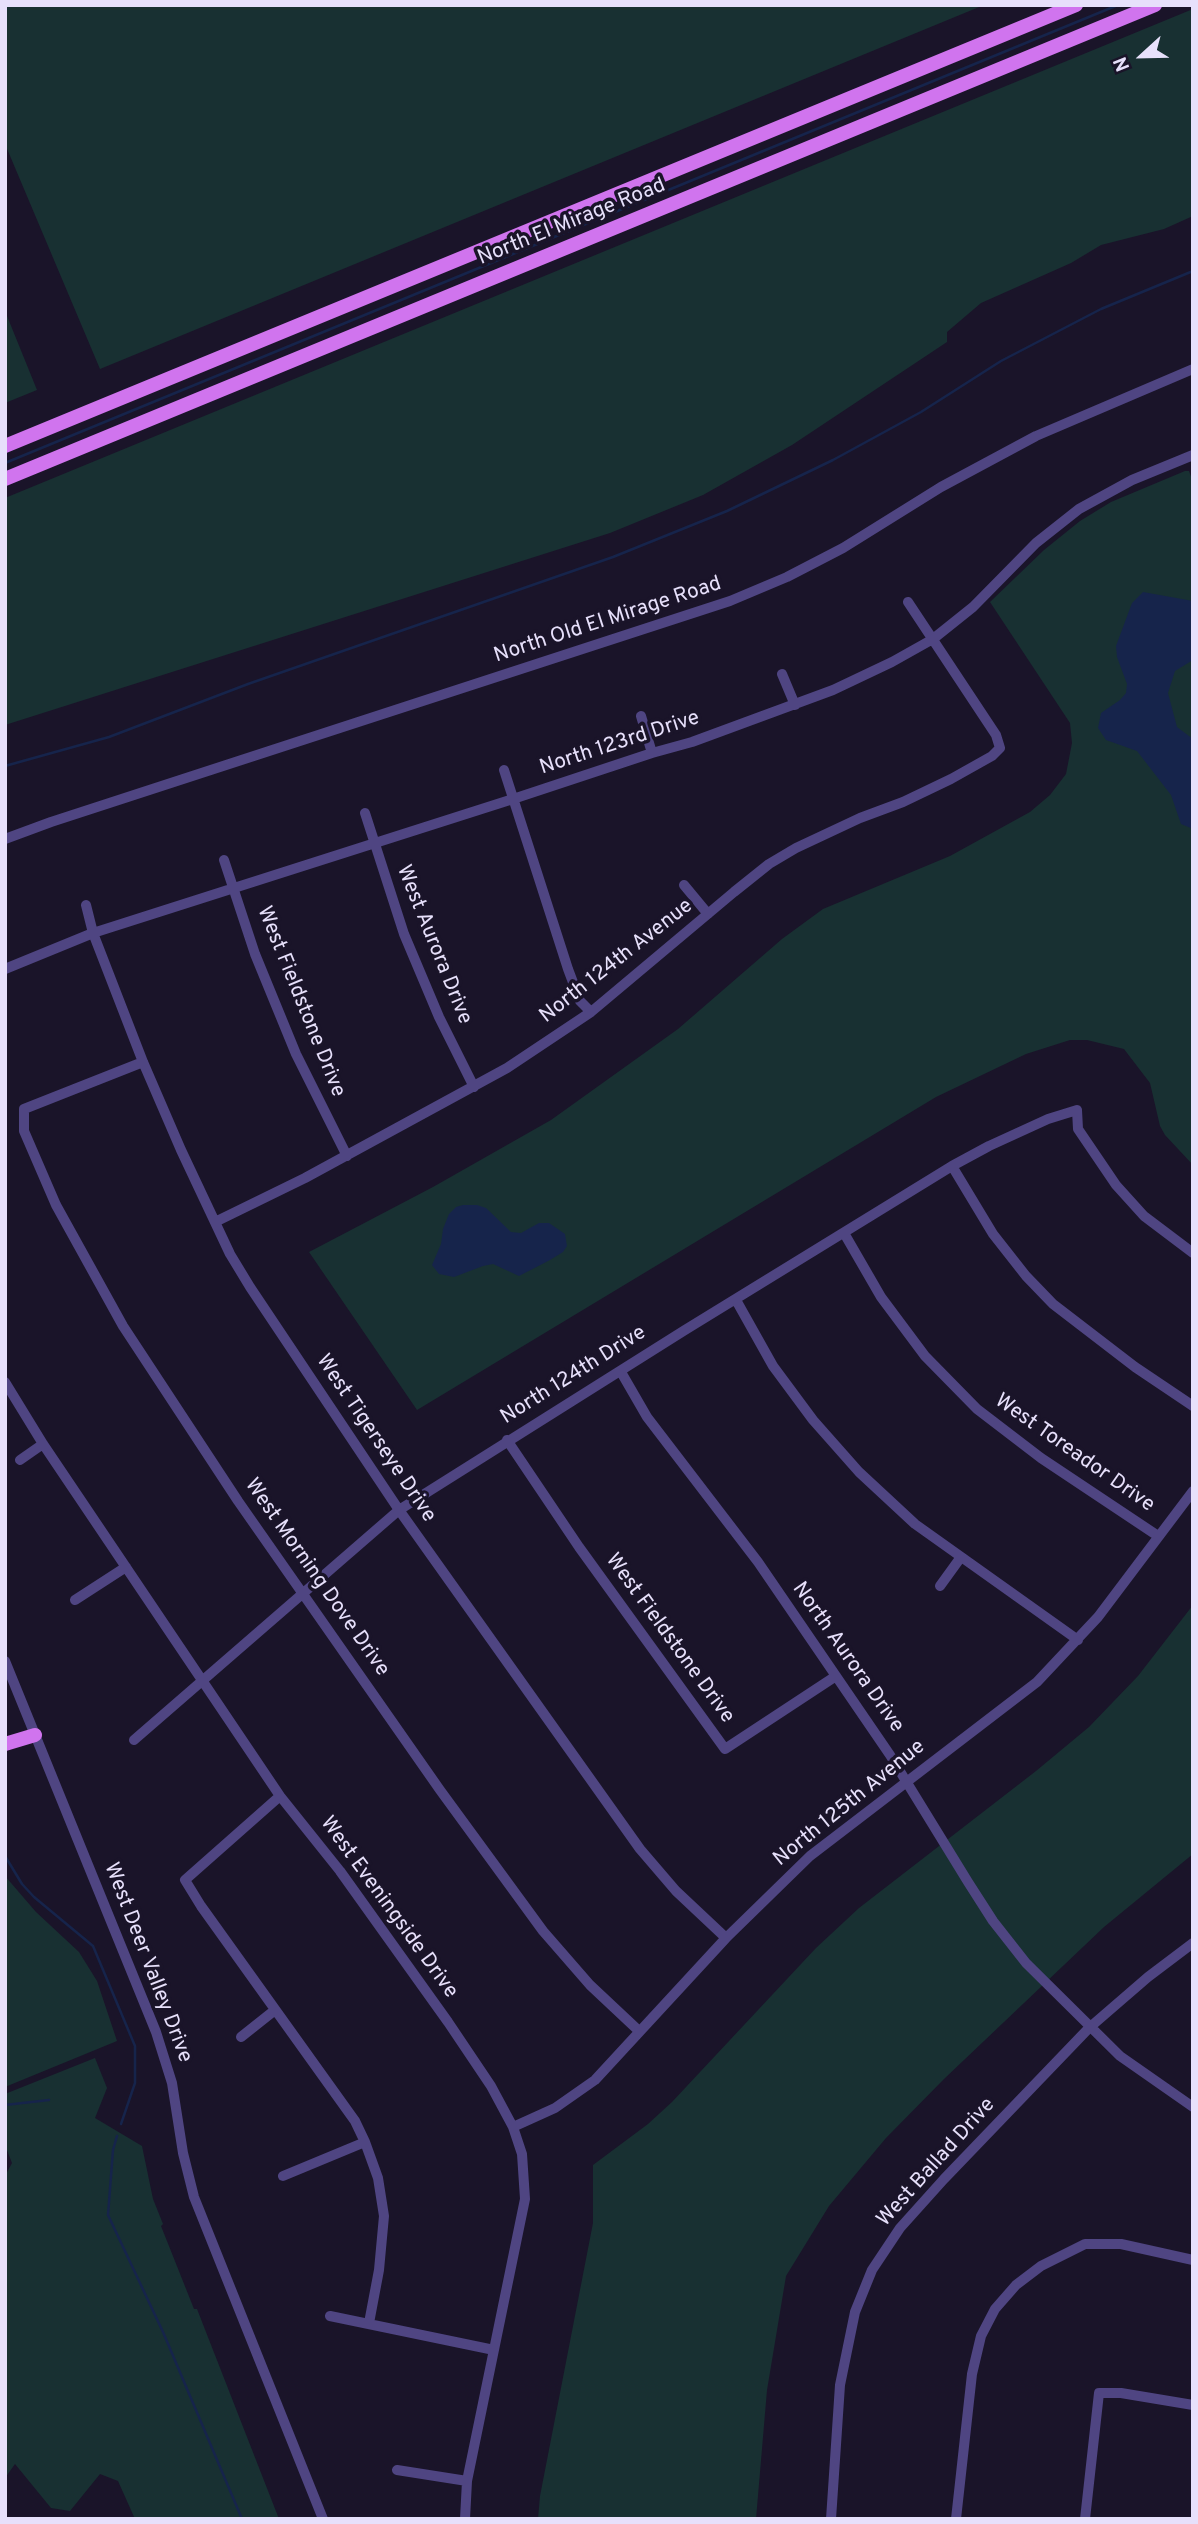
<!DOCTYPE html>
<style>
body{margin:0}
#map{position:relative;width:1198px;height:2524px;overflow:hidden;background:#1a1429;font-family:Overpass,sans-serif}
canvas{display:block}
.frame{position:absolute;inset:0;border:7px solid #e7e0fb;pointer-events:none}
.north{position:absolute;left:1107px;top:21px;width:70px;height:70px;-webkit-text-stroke:5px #1a1429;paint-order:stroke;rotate:248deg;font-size:19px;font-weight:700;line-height:28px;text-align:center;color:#e7e0fb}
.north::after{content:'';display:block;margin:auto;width:24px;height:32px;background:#e7e0fb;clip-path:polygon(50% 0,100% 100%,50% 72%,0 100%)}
</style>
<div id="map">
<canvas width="1198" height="2524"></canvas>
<div class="frame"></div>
<div class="north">N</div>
</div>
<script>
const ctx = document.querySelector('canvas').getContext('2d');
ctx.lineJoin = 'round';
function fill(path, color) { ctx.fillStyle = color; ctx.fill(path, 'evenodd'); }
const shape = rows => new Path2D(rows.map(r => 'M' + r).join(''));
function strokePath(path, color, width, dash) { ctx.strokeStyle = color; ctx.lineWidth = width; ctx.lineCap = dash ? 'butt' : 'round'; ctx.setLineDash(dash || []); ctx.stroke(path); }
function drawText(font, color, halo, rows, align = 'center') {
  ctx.font = font + ' Overpass,sans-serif'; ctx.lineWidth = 7; ctx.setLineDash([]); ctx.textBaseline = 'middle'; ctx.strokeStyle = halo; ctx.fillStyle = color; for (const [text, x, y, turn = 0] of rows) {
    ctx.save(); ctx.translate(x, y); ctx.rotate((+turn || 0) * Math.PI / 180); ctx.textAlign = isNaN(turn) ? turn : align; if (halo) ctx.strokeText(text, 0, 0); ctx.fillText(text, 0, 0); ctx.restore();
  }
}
fill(shape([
 [5,5,984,5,100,369,5,144],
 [1193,9,1193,216,1164,229,1101,245,1071,263,981,303,947,332,947,342,792,445,703,495,610,533,5,725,5,498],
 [5,311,37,390,5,403],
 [1185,471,1189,471,1193,482,1193,1165,1165,1135,1160,1126,1150,1083,1124,1049,1087,1040,1070,1040,1026,1054,936,1097,417,1410,309,1252,433,1187,551,1120,678,1029,782,939,823,909,950,856,1030,812,1050,795,1066,774,1072,743,1070,723,990,602,1044,550,1080,521,1111,502],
 [1193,1605,1193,1854,1104,1927,944,2079,886,2138,829,2206,786,2276,767,2390,756,2519,538,2519,540,2496,593,2223,593,2165,648,2124,672,2102,816,1948,859,1908,1036,1771,1089,1727,1138,1676],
 [5,1876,36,1912,79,1952,97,1981,117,2041,5,2087],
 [95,2058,107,2088,95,2118,142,2146,153,2199,163,2224,161,2226,194,2309,197,2309,279,2519,135,2519,118,2481,100,2474,70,2511,51,2508,15,2464,5,2478,5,2176,12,2163,5,2145,5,2094]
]), '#183032');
fill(shape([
 [1143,592,1193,601,1193,660,1175,671,1168,693,1177,727,1193,739,1193,829,1181,824,1171,795,1137,751,1106,740,1098,728,1101,713,1120,700,1126,693,1127,684,1117,657,1116,646,1132,603],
 [463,1205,477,1205,486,1208,511,1232,521,1233,539,1223,549,1223,565,1234,567,1246,563,1252,550,1260,519,1276,493,1264,483,1266,454,1277,439,1274,432,1265,441,1244,443,1229,449,1214,456,1207]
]), '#16244b');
strokePath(shape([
 [5,463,1118,5],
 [5,766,109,737,248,684,613,557,727,511,833,460,921,412,1001,361,1101,309,1193,271],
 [5,1856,22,1884,34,1897,93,1946,135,2046,135,2083,121,2124],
 [5,2105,49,2100],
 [117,2136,113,2150,108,2215,163,2332,242,2519]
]), '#16244b', 2.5);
strokePath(shape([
 [782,674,795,705],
 [641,716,652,753],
 [504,770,568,969,580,1001,591,1012],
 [365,813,404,934,439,1017,474,1087],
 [5,839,51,822,730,601,787,577,843,548,941,487,1036,436,1193,369],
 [224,860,255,954,296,1054,347,1156],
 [684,885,708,914],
 [86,905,93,933,143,1062,181,1150,230,1254,250,1287,399,1510,640,1849,676,1891,726,1938],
 [5,969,93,933,513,799,652,753,692,742,833,690,892,662,933,639,973,607,1036,543,1079,509,1132,480,1193,455],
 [143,1062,24,1109,24,1131,56,1205,123,1326,238,1501,440,1790,543,1931,590,1985,639,2031],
 [952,1166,993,1234,1026,1276,1053,1304,1135,1367,1193,1406],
 [215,1222,305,1178,507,1068,591,1012,734,892,769,864,796,848,860,818,903,802,951,779,992,756,1000,748,996,735,908,602],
 [844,1233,881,1297,925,1356,977,1409,1041,1458,1158,1536],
 [736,1300,773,1366,813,1420,859,1472,915,1524,1078,1640],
 [621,1372,647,1417,758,1562,890,1755,968,1882,993,1921,1026,1963,1120,2056,1193,2107],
 [5,1382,43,1444,280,1796,340,1871,448,2022,491,2086,513,2127,522,2154,525,2199,467,2481,465,2519],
 [507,1440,579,1547,725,1749,836,1676],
 [20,1460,43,1444],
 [940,1586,961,1557],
 [75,1600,126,1567],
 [5,1661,156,2032,172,2083,183,2153,194,2197,323,2519],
 [134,1740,399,1510,685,1330,952,1166,989,1146,1048,1119,1077,1110,1078,1129,1116,1185,1144,1216,1193,1253],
 [280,1796,185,1880,201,1906,355,2121,365,2142,378,2178,384,2216,379,2270,369,2323],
 [241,2037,275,2010],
 [513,2127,555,2108,595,2080,726,1938,810,1856,1037,1682,1098,1617,1193,1491],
 [283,2176,365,2142],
 [330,2316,494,2350],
 [397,2470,467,2481],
 [831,2519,840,2385,855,2312,872,2270,900,2228,944,2179,1089,2028,1148,1977,1193,1943],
 [956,2519,972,2374,981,2336,995,2309,1016,2285,1041,2266,1085,2244,1121,2244,1193,2260],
 [1085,2519,1099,2393,1121,2393,1193,2405]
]), '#4f4582', 10);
strokePath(shape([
 [5,446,1076,5],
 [5,479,1155,5],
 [5,1744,35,1735]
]), '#d074ee', 14);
drawText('21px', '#e7e0fb', '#1a1429', [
 ["North El Mirage Road",572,223,-22],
 ["North Old El Mirage Road",608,621,-18],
 ["North 123rd Drive",620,744,-18],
 ["West Aurora Drive",433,945,68],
 ["North 124th Avenue",617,962,-38],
 ["West Fieldstone Drive",300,1002,68],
 ["North 124th Drive",574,1376,-32],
 ["West Tigerseye Drive",375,1439,56],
 ["West Toreador Drive",1074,1454,35],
 ["West Morning Dove Drive",316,1578,55],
 ["West Fieldstone Drive",669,1639,54],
 ["North Aurora Drive",847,1658,55],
 ["North 125th Avenue",850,1804,-39],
 ["West Eveningside Drive",388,1908,54],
 ["West Deer Valley Drive",147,1963,69],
 ["West Ballad Drive",937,2163,-48]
]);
</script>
